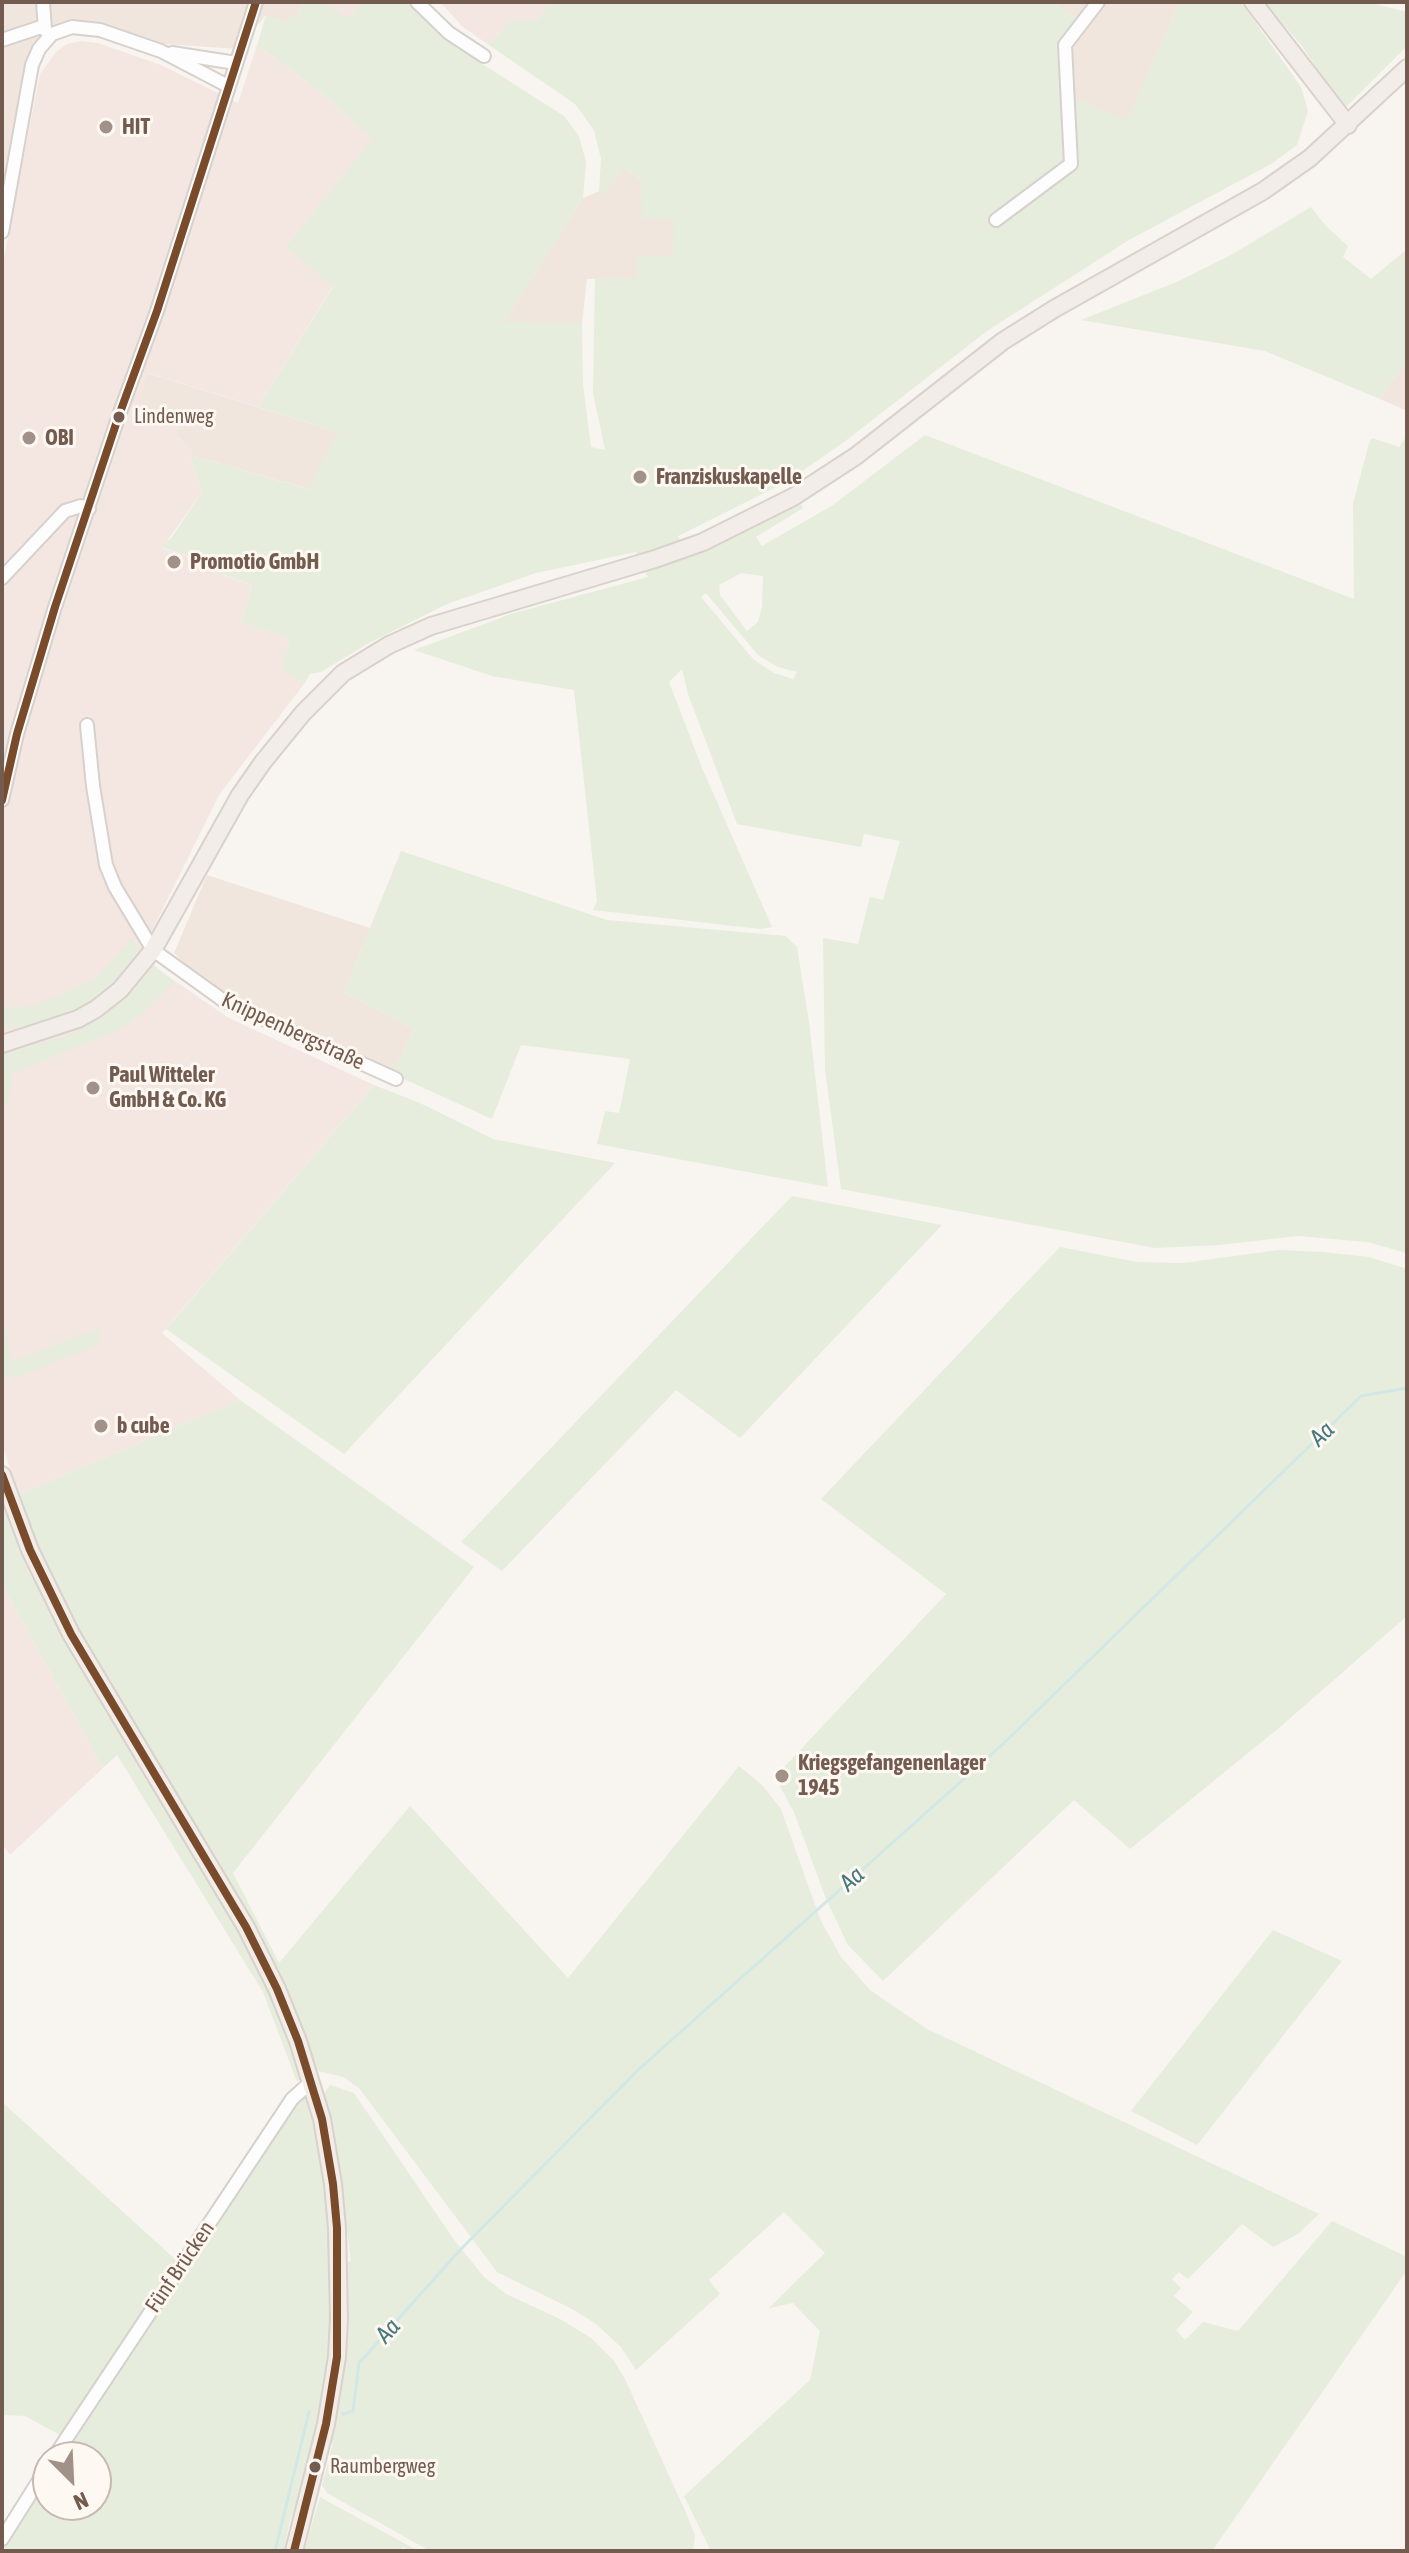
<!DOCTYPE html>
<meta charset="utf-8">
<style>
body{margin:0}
#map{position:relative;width:1409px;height:2553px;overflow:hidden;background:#f8f4f0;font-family:"Asap Condensed",sans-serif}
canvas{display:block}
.frame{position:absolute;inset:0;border:4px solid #745b50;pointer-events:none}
.north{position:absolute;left:32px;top:2441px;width:80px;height:80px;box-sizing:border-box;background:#fef8f2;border:2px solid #c7b9b1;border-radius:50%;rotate:156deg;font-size:22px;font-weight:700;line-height:32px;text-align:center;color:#745b50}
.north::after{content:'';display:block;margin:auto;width:28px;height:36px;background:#a29188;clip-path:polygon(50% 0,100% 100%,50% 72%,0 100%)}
</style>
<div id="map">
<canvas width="1409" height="2553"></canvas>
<div class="frame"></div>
<div class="north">N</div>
</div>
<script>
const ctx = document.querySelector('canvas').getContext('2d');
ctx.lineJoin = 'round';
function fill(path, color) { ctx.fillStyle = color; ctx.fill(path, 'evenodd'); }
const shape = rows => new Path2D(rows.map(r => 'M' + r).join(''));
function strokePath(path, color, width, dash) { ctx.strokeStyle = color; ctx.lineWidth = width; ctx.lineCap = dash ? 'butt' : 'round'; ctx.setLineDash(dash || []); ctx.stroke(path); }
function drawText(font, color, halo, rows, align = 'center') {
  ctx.font = font + ' "Asap Condensed",sans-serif'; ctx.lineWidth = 6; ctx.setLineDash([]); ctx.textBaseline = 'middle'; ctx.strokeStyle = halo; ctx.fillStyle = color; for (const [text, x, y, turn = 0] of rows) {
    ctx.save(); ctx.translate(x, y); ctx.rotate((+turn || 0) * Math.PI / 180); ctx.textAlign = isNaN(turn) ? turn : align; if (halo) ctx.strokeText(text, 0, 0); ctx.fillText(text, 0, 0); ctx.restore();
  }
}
fill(shape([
 [2,2,302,2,297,16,287,23,265,16,237,49,165,44,102,23,80,20,60,25,47,33,35,43,25,62,2,194],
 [1052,2,1180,2,1127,121,1073,98,1071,46,1078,19],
 [623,167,641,180,674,219,674,257,638,278,587,279,582,323,503,323,583,198,599,191,604,193],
 [1407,359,1407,411,1380,399],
 [147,373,338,432,309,489,190,455,191,449,137,403],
 [207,875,370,928,344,992,414,1029,393,1074,234,998,192,971,174,953]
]), '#f0e6de');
fill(shape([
 [324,2,362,2,348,20],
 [440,2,547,2,546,12,536,20,510,20,489,45,463,27],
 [81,41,98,43,161,65,238,103,257,45,325,96,373,139,285,247,333,286,258,407,148,373,137,403,183,419,177,438,192,449,190,455,202,492,162,548,225,568,223,575,252,585,241,622,290,639,281,669,304,684,219,795,141,953,163,973,229,1018,374,1085,162,1333,240,1400,18,1495,2,1444,2,267,40,74,56,52,67,44],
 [2,1585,103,1768,10,1855,2,1844]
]), '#f4e7e2');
fill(shape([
 [302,2,324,2,348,19,362,2,410,2,434,27,476,60,564,116,579,136,586,162,583,198,504,322,582,323,583,385,591,447,605,450,593,393,595,278,637,278,637,256,673,257,674,220,642,219,641,180,623,167,604,194,599,191,601,159,594,130,575,104,489,45,510,20,536,20,545,12,547,2,1052,2,1078,19,1061,44,1073,98,1127,120,1180,2,1241,2,1301,87,1308,111,1297,145,1271,164,1129,240,987,331,844,442,788,481,678,536,689,558,800,503,803,508,756,537,762,546,833,505,925,435,1354,599,1353,504,1369,443,1372,438,1399,447,1407,435,1407,1253,1367,1242,1298,1236,1220,1245,1155,1248,841,1189,825,1069,823,938,858,944,870,897,883,900,900,841,864,834,861,847,737,824,688,694,682,669,669,682,702,768,772,927,760,929,593,910,597,901,574,690,492,676,414,650,514,613,648,577,636,552,536,573,447,604,367,644,321,672,310,674,304,684,281,669,290,639,241,622,252,585,222,574,224,568,161,547,172,537,202,492,190,455,308,489,338,432,258,407,333,287,285,247,372,139,325,96,257,45,266,16,287,23,290,14,297,16],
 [741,573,763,576,762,606,758,622,747,631,720,595,719,585],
 [706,593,758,655,778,667,797,672,793,679,774,673,753,659,701,597],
 [1264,2,1367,2,1407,12,1407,46,1344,109,1302,46],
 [1311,207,1326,226,1348,246,1343,257,1371,279,1407,249,1407,359,1380,399,1265,351,1081,320,1179,281,1231,255],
 [401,851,607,920,786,936,797,947,809,1022,828,1187,597,1144,605,1111,619,1113,630,1059,521,1045,492,1119,393,1074,414,1029,344,992],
 [132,938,136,945,138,956,119,979,89,1003,60,1019,41,1025,2,1028,2,994,8,1008,33,1006,63,994,97,977],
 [155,966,175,982,143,1013,121,1029,12,1074,9,1102,2,1112,2,1054,72,1034,125,999],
 [374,1085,420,1103,493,1139,615,1163,344,1454,166,1329],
 [792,1196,942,1225,740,1438,676,1390,502,1571,461,1542],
 [1060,1247,1137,1262,1183,1263,1279,1250,1323,1252,1369,1257,1407,1269,1407,1616,1280,1727,1130,1849,1074,1800,883,1981,848,1945,826,1899,794,1812,775,1777,946,1594,821,1499],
 [2,1312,12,1361,99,1328,100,1344,18,1377,2,1378],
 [240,1400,474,1567,233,1873,279,1963,410,1806,568,1978,739,1766,762,1785,781,1809,820,1919,841,1957,870,1990,927,2029,1319,2214,1298,2234,1273,2247,1242,2224,1188,2279,1179,2272,1172,2279,1181,2288,1174,2296,1193,2312,1176,2330,1185,2340,1203,2322,1238,2331,1332,2221,1407,2257,1407,2270,1212,2551,711,2551,684,2496,810,2380,820,2331,793,2303,769,2308,825,2253,784,2212,709,2280,720,2294,636,2370,621,2347,596,2324,574,2310,497,2272,359,2088,343,2077,318,2071,290,2000,247,1911,126,1717,52,1582,18,1495],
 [2,1500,52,1611,94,1689,234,1919,264,1977,302,2078,297,2082,263,1992,117,1755,103,1768,2,1585],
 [1273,1930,1342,1961,1197,2145,1131,2111],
 [330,2085,354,2093,455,2241,484,2277,506,2294,560,2319,591,2338,614,2361,625,2379,687,2515,695,2536,693,2551,430,2551,327,2493,322,2485,333,2443,314,2449,309,2472,289,2524,284,2551,2,2551,16,2522,48,2473,48,2505,96,2505,96,2457,58,2457,62,2436,25,2416,4,2415,2,2418,2,2102,176,2260,186,2264,301,2094,309,2097,330,2203,334,2266,351,2261,333,2130,323,2096],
 [320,2497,413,2548,418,2551,409,2551,403,2547,400,2551,304,2551]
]), '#e6eddc');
strokePath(shape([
 [343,2414,353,2411,359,2363,460,2250,638,2070,1003,1744,1361,1396,1407,1388],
 [275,2551,309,2412]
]), '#d2e7e7', 3);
const minor = shape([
 [43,2,45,30],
 [417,2,449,33,484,56],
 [2,40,44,26],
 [172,53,236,63],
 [996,220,1071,164,1065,45,1098,2],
 [2,232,32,65,39,49,52,34,72,27,100,30,161,51,228,86],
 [2,578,65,511,81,506,89,509],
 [87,725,93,786,106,865,115,887,153,950,224,1001,396,1079],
 [2,800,17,734,55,607,118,418,157,311,256,2],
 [54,2457,292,2099,311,2082],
 [2,2539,48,2466]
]);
const major = shape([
 [1253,2,1348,125],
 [2,1044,78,1019,96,1009,120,990,153,950,240,795,263,762,303,713,343,673,389,645,431,626,655,559,703,542,793,497,856,456,1003,341,1054,309,1263,191,1310,158,1407,68],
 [2,1475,30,1550,71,1634,246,1927,277,1989,298,2041,322,2119,333,2184,337,2228,339,2318,337,2357,326,2424,294,2551]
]);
strokePath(minor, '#d7d1cd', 16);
strokePath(major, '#d9d1cc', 20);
strokePath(minor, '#fefdfd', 12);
strokePath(major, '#f2ede8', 16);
strokePath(shape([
 [2,800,17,734,55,607,118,418,157,311,256,2],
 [2,1475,30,1550,71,1634,246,1927,277,1989,298,2041,322,2119,333,2184,337,2228,337,2357,326,2424,294,2551]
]), '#7a4b2a', 8);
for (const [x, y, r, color] of [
 [106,127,8,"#a29188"],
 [119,417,7,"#745b50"],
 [29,438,8,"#a29188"],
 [640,477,8,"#a29188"],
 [174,562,8,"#a29188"],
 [93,1088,8,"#a29188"],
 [101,1426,8,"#a29188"],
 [782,1776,8,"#a29188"],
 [315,2467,7,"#745b50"]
]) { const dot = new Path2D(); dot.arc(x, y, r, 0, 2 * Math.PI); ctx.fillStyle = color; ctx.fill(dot); strokePath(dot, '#fef8f2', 3); }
drawText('20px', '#745b50', '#fef8f2', [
 ["Lindenweg",134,417],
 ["Raumbergweg",330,2467]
], 'left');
drawText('bold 22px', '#745b50', '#fef8f2', [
 ["HIT",122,127],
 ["OBI",45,438],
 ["Franziskuskapelle",656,477],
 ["Promotio GmbH",190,562],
 ["Paul Witteler",109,1075],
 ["GmbH & Co. KG",109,1100],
 ["b cube",117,1426],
 ["Kriegsgefangenenlager",798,1763],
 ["1945",798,1788]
], 'left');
drawText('22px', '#745b50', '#fef8f2', [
 ["Knippenbergstraße",293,1031,25],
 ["Fünf Brücken",180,2267,-56]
]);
drawText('italic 24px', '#48797e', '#fef8f2', [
 ["Aa",1322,1434,-44],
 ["Aa",852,1879,-42],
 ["Aa",388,2331,-48]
]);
</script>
